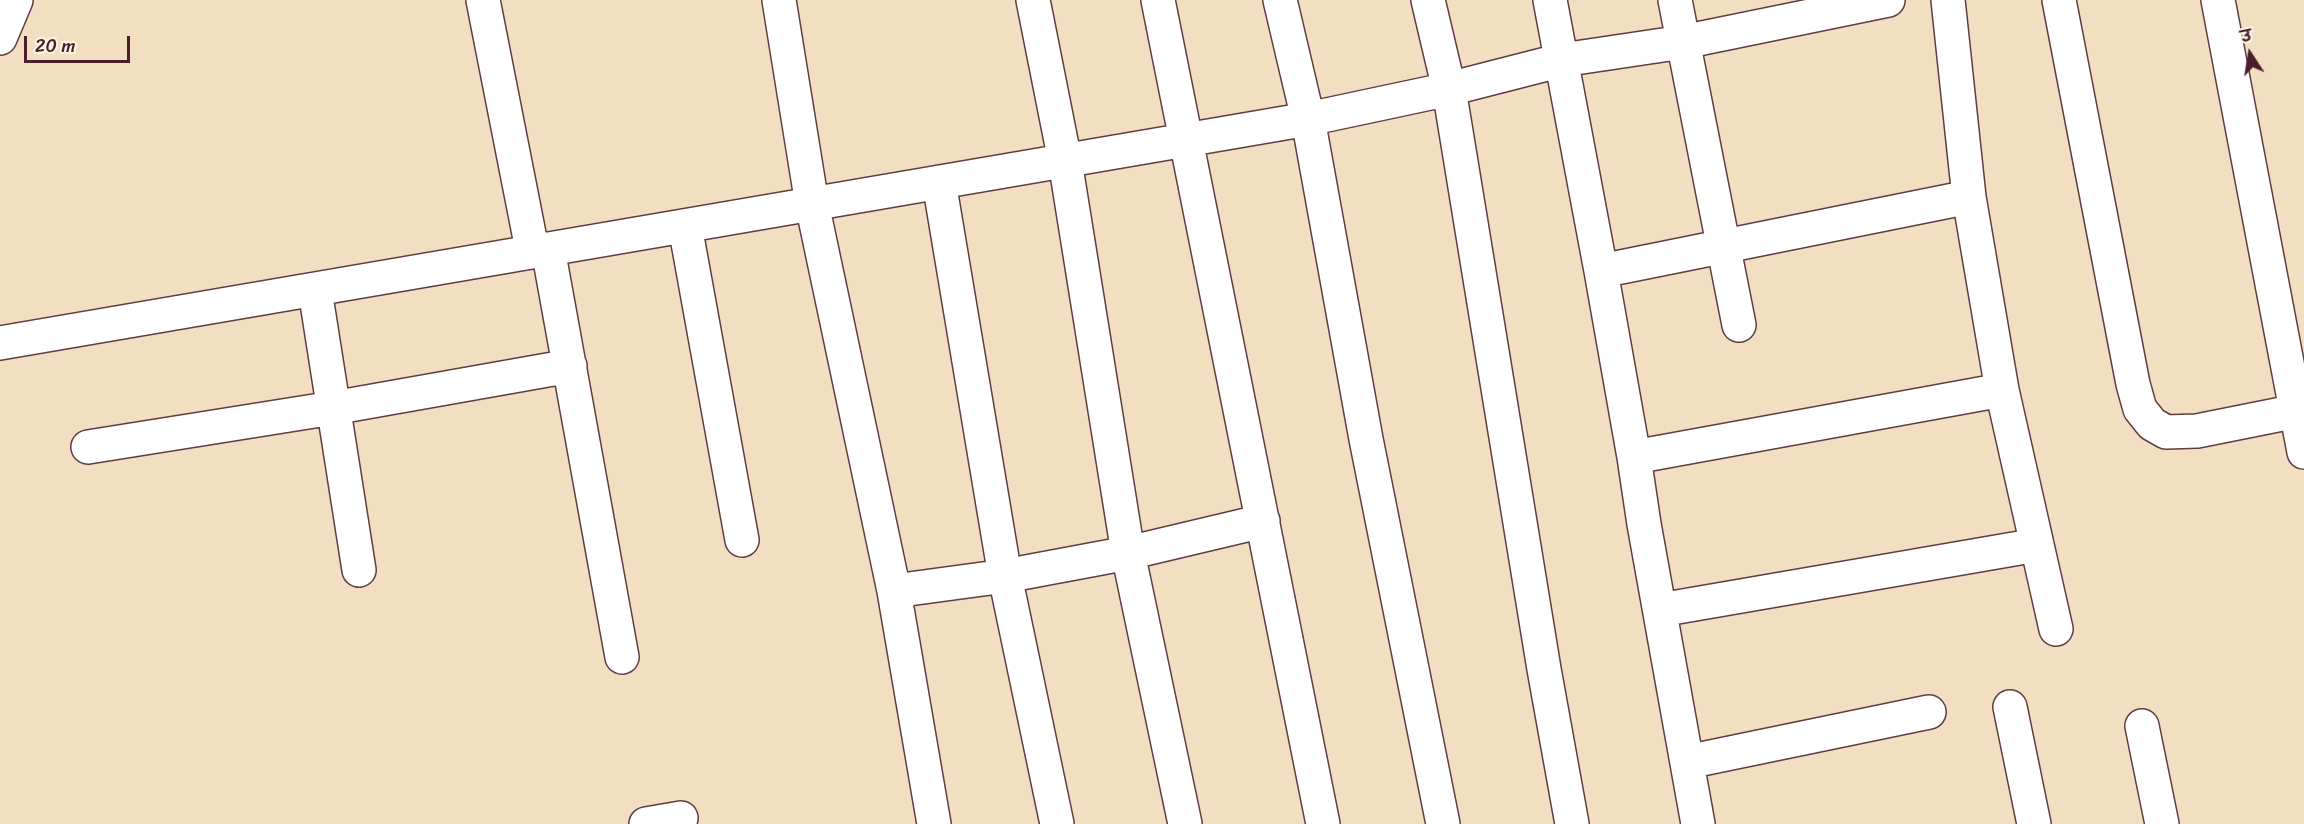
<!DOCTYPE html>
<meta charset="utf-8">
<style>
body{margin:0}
#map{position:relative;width:2304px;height:824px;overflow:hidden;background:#f2dfc1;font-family:Sriracha,"Playpen Sans Deva",sans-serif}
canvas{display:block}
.north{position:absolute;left:2220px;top:24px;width:60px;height:60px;-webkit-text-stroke:4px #fcf5e5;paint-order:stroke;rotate:348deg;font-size:16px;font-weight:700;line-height:24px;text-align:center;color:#4a1f2b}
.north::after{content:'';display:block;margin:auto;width:21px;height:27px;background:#4a1f2b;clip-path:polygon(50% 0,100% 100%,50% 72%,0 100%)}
.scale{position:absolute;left:24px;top:36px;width:106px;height:27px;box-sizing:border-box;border:3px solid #4a1f2b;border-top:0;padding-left:8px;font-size:18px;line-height:21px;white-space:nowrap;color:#4a1f2b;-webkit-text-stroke:4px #fcf5e5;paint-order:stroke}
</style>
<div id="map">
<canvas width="2304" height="824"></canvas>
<div class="north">उ</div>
<div class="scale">20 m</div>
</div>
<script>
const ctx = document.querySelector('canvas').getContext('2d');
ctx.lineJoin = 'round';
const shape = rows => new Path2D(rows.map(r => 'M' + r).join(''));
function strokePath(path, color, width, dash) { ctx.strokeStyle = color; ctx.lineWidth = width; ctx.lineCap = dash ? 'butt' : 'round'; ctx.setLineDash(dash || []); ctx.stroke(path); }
const minor = shape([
 [483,0,532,249,548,249,622,657],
 [779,0,812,204,894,591,934,824],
 [1033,0,1065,161,1128,553,1185,824],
 [1158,0,1323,824],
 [1280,0,1308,119,1366,439,1443,824],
 [1428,0,1449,89,1544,669,1572,824],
 [1550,0,1601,271,1634,457,1644,524,1698,824],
 [1675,0,1739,325],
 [1948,0,1969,197,2002,390,2056,629],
 [2059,0,2133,384,2140,409,2152,424,2166,432,2197,431,2297,411],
 [2218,0,2304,452],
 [0,38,16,0],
 [939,182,1005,576,1057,824],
 [685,226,742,540],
 [1601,271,1969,197],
 [315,290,359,570],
 [0,343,1308,119,1449,89,1562,60,1683,42,1888,0],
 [88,447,333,408,570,366],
 [1634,457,2002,390],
 [894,591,1005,576,1128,553,1263,521],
 [1660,610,2037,545],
 [2010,707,2034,824],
 [2142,726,2162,824],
 [1687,762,1929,712],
 [646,824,681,818]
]);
strokePath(minor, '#633c42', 36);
strokePath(minor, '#fff', 33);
</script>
